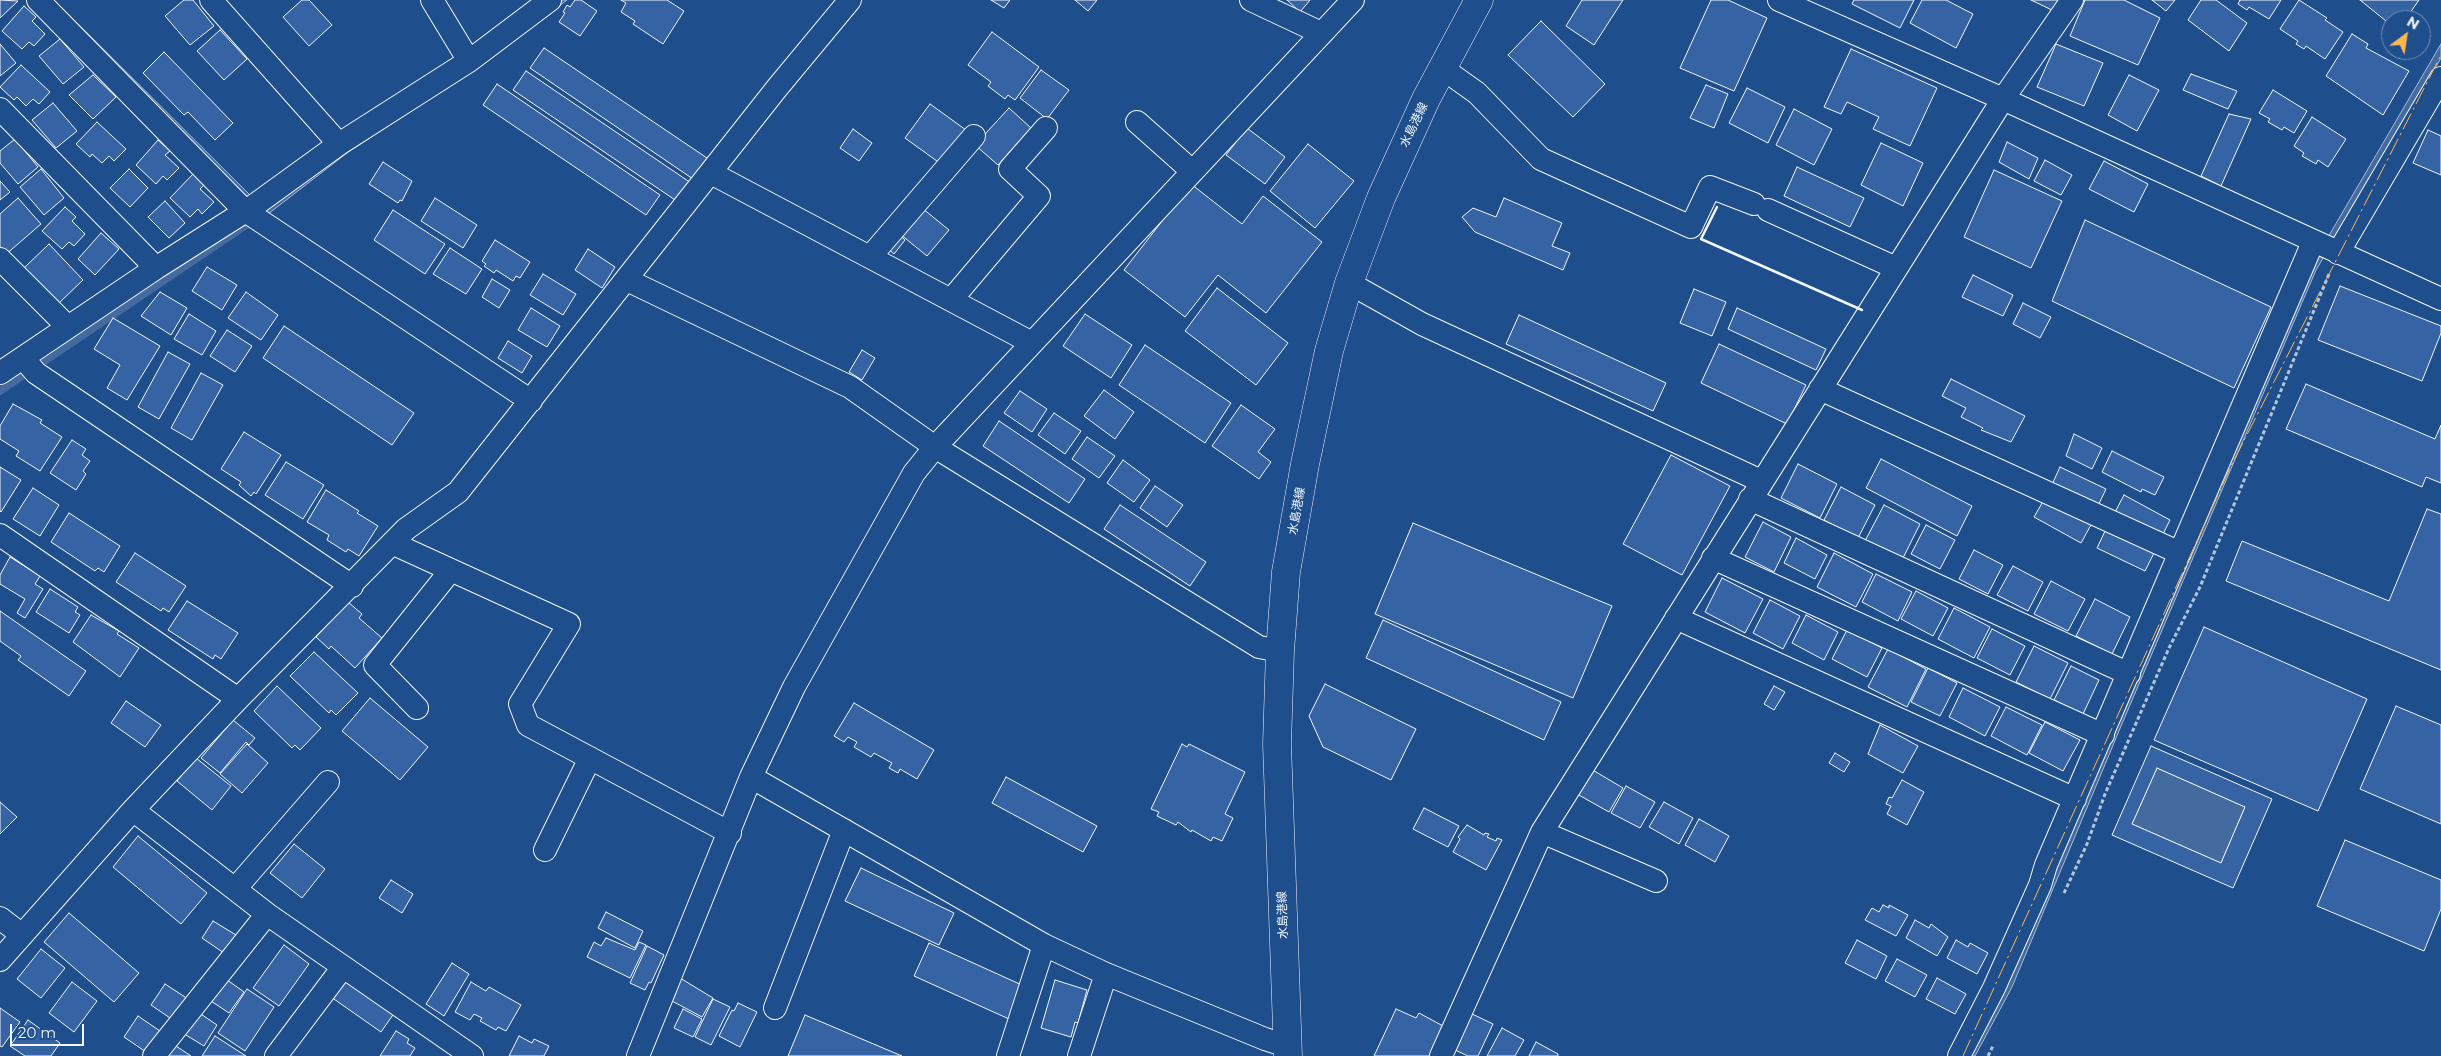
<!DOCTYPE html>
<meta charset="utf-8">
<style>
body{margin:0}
#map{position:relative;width:2441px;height:1056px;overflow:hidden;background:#1f4e8c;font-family:Montserrat,sans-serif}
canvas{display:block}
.north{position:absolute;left:2381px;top:10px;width:50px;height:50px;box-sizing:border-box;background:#1f4e8c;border:1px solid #7391ba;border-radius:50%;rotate:31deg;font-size:14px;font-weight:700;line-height:20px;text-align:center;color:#f2f6ff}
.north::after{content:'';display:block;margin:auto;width:18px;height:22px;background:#ffb74d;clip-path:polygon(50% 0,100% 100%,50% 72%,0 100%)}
.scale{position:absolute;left:10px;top:1024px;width:74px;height:22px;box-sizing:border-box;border:2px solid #f2f6ff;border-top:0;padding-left:6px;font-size:15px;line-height:18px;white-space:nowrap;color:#f2f6ff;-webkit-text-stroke:4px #1f4e8c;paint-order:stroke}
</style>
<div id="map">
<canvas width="2441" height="1056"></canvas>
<div class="north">N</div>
<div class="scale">20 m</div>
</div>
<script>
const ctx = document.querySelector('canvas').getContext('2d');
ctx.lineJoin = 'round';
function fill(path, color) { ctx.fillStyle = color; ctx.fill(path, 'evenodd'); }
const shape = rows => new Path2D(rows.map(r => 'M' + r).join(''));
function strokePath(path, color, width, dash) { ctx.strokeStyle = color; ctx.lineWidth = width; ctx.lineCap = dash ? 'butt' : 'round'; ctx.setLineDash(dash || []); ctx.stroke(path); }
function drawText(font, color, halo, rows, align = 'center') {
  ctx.font = font + ' Montserrat,"Noto Sans JP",sans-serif'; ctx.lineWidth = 4; ctx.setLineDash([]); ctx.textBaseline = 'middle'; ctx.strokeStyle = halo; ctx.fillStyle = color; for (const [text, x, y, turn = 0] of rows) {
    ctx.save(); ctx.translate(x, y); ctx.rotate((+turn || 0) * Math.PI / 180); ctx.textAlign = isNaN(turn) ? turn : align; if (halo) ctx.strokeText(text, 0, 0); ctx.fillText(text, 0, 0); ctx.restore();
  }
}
const water = shape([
 [46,0,54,0,263,208,559,0,567,0,474,70,347,153,268,214,258,212,46,0],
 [2441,44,2441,58,2316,270,2124,719,2012,987,1975,1056,1968,1056,2310,268,2441,44],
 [2157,768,2245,807,2221,863,2132,824,2157,768]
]);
fill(water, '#446ba0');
strokePath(water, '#a8bbd7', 1);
strokePath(shape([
 [0,391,255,219]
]), '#446ba0', 8);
const building = shape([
 [0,0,18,1,0,18,0,0],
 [184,0,193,0,214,26,190,45,165,16,184,0],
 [302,0,309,0,332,25,309,46,283,17,302,0],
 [575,0,581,0,597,11,580,36,559,22,565,13,563,12,567,5,570,7,575,0],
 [621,0,667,0,684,11,663,44,633,24,635,21,621,12,626,3,621,0],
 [991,0,1010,0,1004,8,991,0],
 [1075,0,1097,0,1088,11,1075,0],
 [1287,0,1310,0,1300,12,1287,0],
 [1582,0,1623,0,1594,45,1566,26,1582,0],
 [1711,0,1728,0,1767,18,1734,91,1680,68,1711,0],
 [1854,0,1914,0,1900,28,1852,4,1854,0],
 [1922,0,1946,0,1973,14,1956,48,1910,23,1922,0],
 [2031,0,2059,0,2054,11,2031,0],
 [2085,0,2124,0,2160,18,2138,65,2070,36,2085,0],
 [2152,0,2175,0,2166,11,2152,0],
 [2201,0,2216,0,2247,23,2229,51,2188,20,2201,0],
 [2240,0,2239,0,2281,0,2269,19,2249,7,2247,10,2238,4,2240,0],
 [2299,0,2327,18,2325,20,2343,32,2325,59,2306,46,2304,49,2296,44,2298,41,2280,29,2299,0],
 [2360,0,2419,0,2405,20,2391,20,2391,25,2360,0],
 [24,6,36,17,32,21,45,34,34,46,29,42,22,49,2,31,24,6],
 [1541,21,1605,84,1573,117,1508,55,1541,21],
 [220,30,247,59,224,80,197,51,220,30],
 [992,32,1039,67,1015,100,1008,95,1005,99,988,86,991,82,968,65,992,32],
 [2352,34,2368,44,2366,48,2409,71,2383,115,2326,76,2352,34],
 [60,39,84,67,63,84,39,56,60,39],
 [0,44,16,63,0,76,0,44],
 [2056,44,2103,63,2084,106,2037,87,2056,44],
 [544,48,707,158,693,179,530,68,544,48],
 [1851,49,1937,88,1910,146,1873,129,1879,117,1847,102,1841,114,1824,107,1851,49],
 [164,52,233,123,215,140,188,112,184,115,143,73,164,52],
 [21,65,50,92,39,104,33,99,26,106,17,97,14,100,0,87,21,65],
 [1041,70,1069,90,1047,119,1020,98,1041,70],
 [526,71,694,185,681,204,513,90,526,71],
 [2191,74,2237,91,2228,109,2183,90,2191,74],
 [93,75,116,97,93,119,69,95,93,75],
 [2129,75,2159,90,2137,131,2108,115,2129,75],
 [497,84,660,195,646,215,483,105,497,84],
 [1706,85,1728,94,1714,128,1690,118,1706,85],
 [1747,88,1785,107,1768,143,1729,123,1747,88],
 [2273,90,2307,111,2294,133,2284,127,2282,130,2268,122,2270,119,2259,113,2273,90],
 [53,103,77,131,56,148,32,120,53,103],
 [930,104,966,130,941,164,905,138,930,104],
 [1009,108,1031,128,998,165,975,145,1009,108],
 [1794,109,1832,129,1814,165,1776,145,1794,109],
 [2229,114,2251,119,2221,186,2201,176,2229,114],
 [2312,117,2346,139,2328,167,2318,160,2316,164,2302,156,2304,153,2294,146,2312,117],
 [97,122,126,149,114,161,109,156,102,163,92,154,90,157,76,144,97,122],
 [1247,128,1285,157,1265,184,1226,155,1247,128],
 [853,129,872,143,859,161,840,148,853,129],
 [2428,130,2441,136,2441,175,2413,163,2428,130],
 [15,139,38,167,18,184,0,163,0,151,15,139],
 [158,140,170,151,165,155,179,168,167,180,163,176,156,184,136,165,158,140],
 [2007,142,2038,158,2029,179,1999,162,2007,142],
 [1881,143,1923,163,1903,206,1861,185,1881,143],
 [1308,144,1354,181,1315,228,1270,191,1308,144],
 [2045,160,2072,175,2061,195,2034,181,2045,160],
 [2104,161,2148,184,2134,212,2089,189,2104,161],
 [383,162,412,181,402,201,400,200,398,203,369,184,383,162],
 [1797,167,1864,198,1850,227,1784,196,1797,167],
 [41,169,64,198,44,215,20,187,41,169],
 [129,169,148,188,130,207,110,188,129,169],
 [1994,170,2062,201,2031,268,1964,237,1994,170],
 [193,174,204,185,200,189,214,202,202,214,198,209,190,217,170,198,193,174],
 [0,181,10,192,0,200,0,181],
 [1191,184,1242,224,1263,196,1322,242,1266,313,1218,275,1185,317,1124,270,1191,184],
 [18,198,41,224,4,256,0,252,0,214,18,198],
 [435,198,477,225,463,248,421,221,435,198],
 [1504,198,1562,223,1552,246,1570,253,1563,270,1475,232,1462,217,1473,208,1496,217,1504,198],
 [165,201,185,223,169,238,148,217,165,201],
 [65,207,76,217,72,221,85,234,74,246,69,242,62,249,42,231,65,207],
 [922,208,949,230,927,256,900,234,922,208],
 [393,210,445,244,425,274,374,240,393,210],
 [2085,220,2271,307,2234,388,2052,301,2085,220],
 [101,233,119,249,95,275,78,259,101,233],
 [898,234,905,240,894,254,887,248,898,234],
 [495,240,530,262,520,278,516,276,513,281,496,270,494,273,484,266,486,264,482,261,495,240],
 [49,244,83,280,58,304,24,268,49,244],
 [450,248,482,269,466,294,433,274,450,248],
 [588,249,615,267,602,288,575,270,588,249],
 [207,267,237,285,222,310,192,291,207,267],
 [543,274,576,294,563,315,530,295,543,274],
 [1973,275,2013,295,2003,316,1962,297,1973,275],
 [492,279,510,290,499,308,482,297,492,279],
 [2340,286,2441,326,2441,333,2422,381,2318,340,2340,286],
 [1217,288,1288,343,1256,385,1185,331,1217,288],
 [1694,289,1726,302,1712,336,1680,323,1694,289],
 [160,292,187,308,171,335,141,316,160,292],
 [246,292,278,315,261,340,228,318,246,292],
 [2023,303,2051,317,2040,338,2013,324,2023,303],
 [531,308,560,326,547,347,518,330,531,308],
 [1737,308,1826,349,1816,370,1728,329,1737,308],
 [189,314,216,331,202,355,174,339,189,314],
 [1085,314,1132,345,1111,378,1063,346,1085,314],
 [1519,315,1666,383,1653,411,1506,344,1519,315],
 [113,318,160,346,127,400,107,388,120,365,94,349,113,318],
 [284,326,414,413,392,445,263,358,284,326],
 [227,330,252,346,235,372,210,356,227,330],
 [508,341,532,356,522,373,498,358,508,341],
 [1719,344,1806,385,1787,424,1701,383,1719,344],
 [1145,345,1231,403,1205,443,1119,385,1145,345],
 [862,350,875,358,862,380,849,372,862,350],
 [168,352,190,364,159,419,138,407,168,352],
 [201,373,223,385,192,440,171,428,201,373],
 [1951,379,2025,416,2011,442,1981,430,1983,428,1961,417,1966,408,1942,396,1951,379],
 [2306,384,2435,439,2441,425,2441,483,2426,477,2422,487,2286,429,2306,384],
 [1104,390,1134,412,1115,439,1084,416,1104,390],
 [1020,391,1047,409,1032,432,1004,413,1020,391],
 [13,404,42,420,40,423,62,437,40,471,16,456,19,451,0,439,0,426,13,404],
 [1241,405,1275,429,1258,452,1271,462,1259,479,1212,446,1241,405],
 [1054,413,1081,431,1065,454,1038,435,1054,413],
 [999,421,1085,479,1069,503,983,446,999,421],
 [244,432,281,455,256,494,254,492,251,496,239,485,241,482,221,469,244,432],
 [2074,434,2102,448,2092,469,2066,456,2074,434],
 [1087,437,1115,456,1099,478,1072,459,1087,437],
 [72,440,86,449,82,455,90,461,83,471,86,474,76,490,50,473,72,440],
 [2112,451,2164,477,2155,495,2142,489,2141,492,2102,472,2112,451],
 [1671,455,1730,486,1682,575,1623,544,1671,455],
 [1881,459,1972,506,1957,536,1866,488,1881,459],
 [1123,460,1150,480,1134,502,1107,483,1123,460],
 [286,462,324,485,303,519,265,495,286,462],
 [1798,464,1837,484,1820,518,1781,498,1798,464],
 [0,467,21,480,1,512,0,511,0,467],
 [2060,467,2106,489,2096,510,2050,489,2060,467],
 [1155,486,1183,505,1167,527,1140,508,1155,486],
 [1841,487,1875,505,1858,538,1824,520,1841,487],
 [33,488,59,505,40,536,13,519,33,488],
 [326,490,359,511,357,513,378,526,359,556,348,549,346,552,327,540,329,535,307,522,326,490],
 [2124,495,2170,520,2160,540,2113,516,2124,495],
 [2045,498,2092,523,2081,543,2034,517,2045,498],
 [1120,505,1206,562,1190,586,1104,529,1120,505],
 [1884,505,1920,524,1902,560,1865,541,1884,505],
 [2427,509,2441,514,2441,670,2226,581,2242,541,2389,601,2427,509],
 [69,513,120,546,104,572,98,568,95,571,51,542,69,513],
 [1763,522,1791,537,1774,572,1745,557,1763,522],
 [1413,523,1612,606,1573,698,1375,614,1413,523],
 [1926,525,1955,540,1940,569,1911,554,1926,525],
 [2107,527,2156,549,2145,571,2097,548,2107,527],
 [1796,538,1827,555,1815,579,1784,563,1796,538],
 [1974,550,2003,565,1988,594,1959,579,1974,550],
 [135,553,186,586,169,612,163,608,161,611,116,582,135,553],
 [1834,553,1873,574,1856,607,1817,587,1834,553],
 [10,557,40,576,35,584,43,589,25,618,17,613,25,599,0,584,0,575,10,557],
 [2013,566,2043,582,2028,611,1997,595,2013,566],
 [1876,574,1912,592,1898,621,1862,602,1876,574],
 [1722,578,1763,599,1745,633,1705,612,1722,578],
 [2051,581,2085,599,2068,631,2034,614,2051,581],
 [50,589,78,607,75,612,80,615,69,633,36,612,50,589],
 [1916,591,1948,608,1933,636,1901,619,1916,591],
 [2095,599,2130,617,2112,654,2076,636,2095,599],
 [1770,600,1800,616,1783,649,1753,633,1770,600],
 [187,601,238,633,221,659,215,655,213,659,168,630,187,601],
 [348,602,362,614,359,618,382,638,355,668,331,646,329,649,316,637,348,602],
 [1954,608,1990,627,1974,658,1938,639,1954,608],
 [0,611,86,671,69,696,18,660,21,656,0,641,0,611],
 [91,615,119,631,117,634,139,648,120,677,73,642,91,615],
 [1806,615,1838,632,1824,660,1792,643,1806,615],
 [1383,620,1561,702,1544,740,1366,658,1383,620],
 [2204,627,2367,699,2318,811,2154,740,2204,627],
 [1992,629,2025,646,2010,675,1977,658,1992,629],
 [1847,630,1882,648,1867,677,1832,659,1847,630],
 [2034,646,2068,663,2050,699,2016,682,2034,646],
 [1888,649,1926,669,1907,707,1868,687,1888,649],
 [314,652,358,693,336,715,331,710,329,713,290,676,314,652],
 [2071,666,2099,680,2083,714,2054,700,2071,666],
 [1928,668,1957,683,1940,716,1911,702,1928,668],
 [1325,684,1416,729,1391,780,1323,747,1309,716,1325,684],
 [277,686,321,728,300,750,295,745,292,748,254,711,277,686],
 [1774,686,1785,692,1774,710,1764,704,1774,686],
 [1963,688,2000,707,1985,736,1949,717,1963,688],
 [370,698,428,747,400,780,342,731,370,698],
 [126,701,161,725,145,747,111,723,126,701],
 [854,703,934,750,917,779,900,769,898,773,889,768,892,763,874,753,871,757,854,747,857,742,848,737,844,742,834,736,854,703],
 [2396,706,2441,725,2441,824,2360,789,2396,706],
 [2006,707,2042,725,2027,755,1991,736,2006,707],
 [233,720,255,738,249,745,246,742,220,773,201,758,233,720],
 [2045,722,2080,740,2063,771,2029,753,2045,722],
 [1880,725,1918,746,1903,773,1868,754,1880,725],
 [247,744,268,763,242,793,220,774,247,744],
 [1182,744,1187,747,1189,744,1245,772,1225,814,1233,818,1222,841,1213,837,1211,841,1192,830,1191,832,1178,822,1176,825,1157,816,1159,812,1151,809,1182,744],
 [2151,746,2272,799,2233,888,2112,835,2151,746],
 [2157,768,2245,807,2221,863,2132,824,2157,768],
 [1835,753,1850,762,1844,772,1829,763,1835,753],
 [196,758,231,786,212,810,177,781,196,758],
 [1591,769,1623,788,1609,812,1577,794,1591,769],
 [1006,777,1097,826,1083,852,992,803,1006,777],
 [1902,780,1924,792,1907,825,1887,814,1891,806,1886,804,1889,797,1892,798,1902,780],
 [1626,786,1655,802,1640,828,1611,813,1626,786],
 [0,802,17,817,0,834,0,802],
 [1664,802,1693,818,1679,844,1649,827,1664,802],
 [1424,808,1459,826,1448,847,1413,829,1424,808],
 [1699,819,1729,836,1715,862,1685,845,1699,819],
 [1467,825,1484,835,1485,833,1489,834,1487,837,1496,841,1497,838,1502,840,1486,870,1453,852,1460,839,1458,837,1467,825],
 [138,836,207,893,181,924,113,867,138,836],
 [2345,840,2441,880,2441,909,2424,951,2317,906,2345,840],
 [294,844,325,869,302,898,270,873,294,844],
 [861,868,954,913,939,945,845,901,861,868],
 [391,880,413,894,402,913,379,898,391,880],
 [1883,905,1889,908,1889,905,1908,915,1896,936,1865,920,1872,908,1879,912,1883,905],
 [606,912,643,931,635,948,598,928,606,912],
 [69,913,139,973,114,1002,44,942,69,913],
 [1915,920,1929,928,1931,924,1948,937,1937,956,1906,938,1915,920],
 [213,921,236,935,224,953,202,938,213,921],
 [606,938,635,950,639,942,646,945,630,978,587,957,594,942,601,946,606,938],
 [1857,940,1887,956,1876,979,1845,963,1857,940],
 [1956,940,1968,947,1970,943,1988,953,1977,974,1947,958,1956,940],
 [929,943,1024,986,1009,1019,914,976,929,943],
 [284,945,309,964,279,1006,253,988,284,945],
 [647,946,664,955,651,983,649,982,645,990,630,983,647,946],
 [41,949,65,968,41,998,17,979,41,949],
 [1897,959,1927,975,1915,997,1885,981,1897,959],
 [452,963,469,974,444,1016,426,1004,452,963],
 [347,974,397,1009,381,1032,331,997,347,974],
 [223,977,244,992,229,1013,208,999,223,977],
 [680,978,713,998,702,1017,672,1001,676,993,673,991,680,978],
 [1937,978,1966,994,1955,1014,1926,999,1937,978],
 [1055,980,1087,990,1078,1023,1075,1022,1071,1037,1041,1028,1055,980],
 [72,982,97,1001,74,1032,49,1013,72,982],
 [471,982,486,991,489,987,521,1005,506,1031,498,1027,496,1030,480,1021,482,1018,474,1014,470,1020,455,1012,471,982],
 [165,984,188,999,173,1020,151,1005,165,984],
 [247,989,274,1007,245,1051,218,1033,247,989],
 [713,999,730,1007,711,1045,695,1037,713,999],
 [738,1003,757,1012,740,1047,719,1036,732,1010,734,1011,738,1003],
 [0,1008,20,1022,2,1047,0,1046,0,1008],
 [683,1009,702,1019,693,1037,674,1028,683,1009],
 [1396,1009,1416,1018,1419,1013,1443,1026,1429,1056,1374,1056,1396,1009],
 [195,1010,217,1025,204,1046,181,1032,195,1010],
 [1470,1013,1493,1024,1478,1056,1468,1056,1453,1049,1470,1013],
 [805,1015,902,1056,788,1056,805,1015],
 [138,1016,160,1031,146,1052,124,1037,138,1016],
 [28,1020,60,1043,51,1056,25,1056,10,1046,28,1020],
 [1502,1028,1524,1040,1515,1056,1487,1056,1502,1028],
 [396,1031,409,1039,407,1043,415,1048,410,1056,380,1056,396,1031],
 [215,1036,246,1056,202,1056,215,1036],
 [519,1036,532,1043,534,1039,549,1046,544,1056,509,1056,519,1036],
 [170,1042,191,1056,161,1056,170,1042],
 [1536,1042,1558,1054,1558,1056,1529,1056,1536,1042]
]);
fill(building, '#3563a3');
strokePath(building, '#f2f6ff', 1);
const minor = shape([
 [38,0,244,210,531,401],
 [211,0,339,144],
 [432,0,469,61],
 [1251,0,1321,33],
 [1779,0,2003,99,2441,299],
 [1442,68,1477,93,1541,159,1691,227,1710,187,1754,204],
 [0,109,156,268],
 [1137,122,1192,171],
 [711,173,1032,343],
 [1768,210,1896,268],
 [2338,253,2441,78],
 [870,257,974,136],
 [0,259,68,327],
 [627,280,850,387,935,447,1259,647,1280,651],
 [1349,283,1422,324,1761,481],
 [951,300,1039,196,1010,169,1046,128],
 [23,358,36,373,352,586],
 [0,373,156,268,252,207,339,144,469,61,550,0],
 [1820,389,2180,553],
 [1750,499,2129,674],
 [0,535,238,699],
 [394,544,569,624,520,704,528,725,730,833],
 [1713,558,2103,735],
 [1676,618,2075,799],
 [417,708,375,665,451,570],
 [751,777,1044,945,1106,974,1265,1039,1287,1046],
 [133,810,267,914,472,1056],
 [1542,832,1656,881],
 [545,850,590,758],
 [235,889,328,782],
 [0,918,22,935],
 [0,960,133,810,238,699,406,529,458,492,777,88,850,0],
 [775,1008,844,830],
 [154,1056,267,914],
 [276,1056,343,967],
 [638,1056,751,777,794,687,914,473,935,447,1353,0],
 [1008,1056,1044,945],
 [1079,1056,1106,974],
 [1441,1056,1542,832,2003,99,2072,0],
 [1959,1056,1994,988,2040,885,2046,865,2313,242]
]);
const secondary = shape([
 [1288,1056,1277,744,1280,651,1286,572,1305,464,1329,351,1349,283,1381,198,1426,99,1479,0]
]);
strokePath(minor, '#f2f6ff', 24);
strokePath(secondary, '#f2f6ff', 29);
strokePath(shape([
 [2064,893,2087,844,2105,794,2169,648,2200,587,2329,274],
 [1988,1056,1993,1046]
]), '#b3c4dc', 3, [4, 2.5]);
strokePath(minor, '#1f4e8c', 22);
strokePath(secondary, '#1f4e8c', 28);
strokePath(shape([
 [1717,207,1701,239,1862,310]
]), '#f2f6ff', 2.5);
strokePath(shape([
 [1963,1056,2231,466,2441,55]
]), '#ffb74d', 1, [18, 4, 2.5, 4]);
drawText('12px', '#f2f6ff', '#1f4e8c', [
 ["水島港線",1414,125,-64],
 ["水島港線",1297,511,-80],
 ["水島港線",1283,915,-92]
]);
</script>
